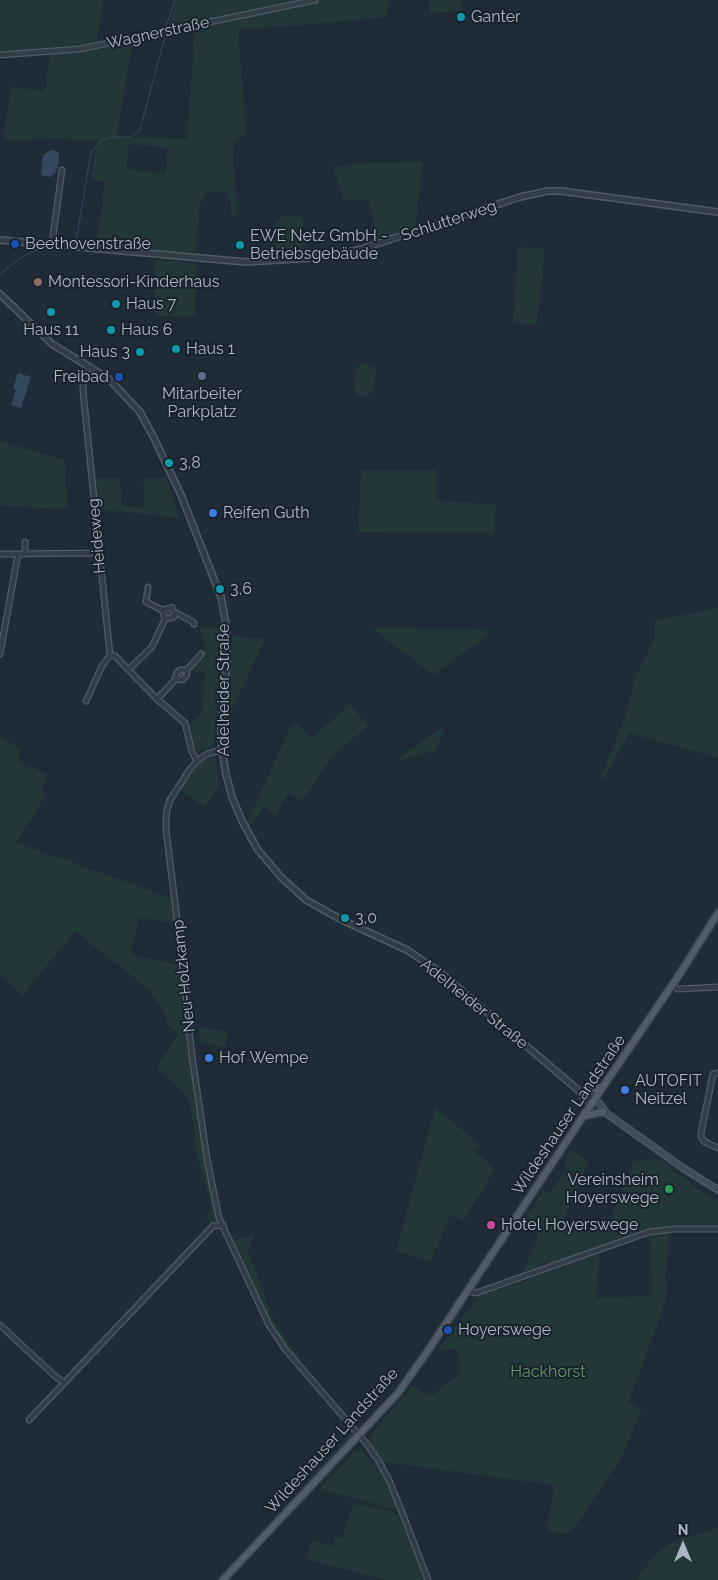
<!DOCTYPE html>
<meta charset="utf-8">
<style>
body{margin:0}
#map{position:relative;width:718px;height:1580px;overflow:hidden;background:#1f2b36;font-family:Raleway,sans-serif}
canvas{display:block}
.north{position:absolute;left:658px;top:1520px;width:50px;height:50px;-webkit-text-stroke:4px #19222b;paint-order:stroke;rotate:0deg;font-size:14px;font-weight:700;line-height:20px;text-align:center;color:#adb7c4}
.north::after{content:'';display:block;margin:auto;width:18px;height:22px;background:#adb7c4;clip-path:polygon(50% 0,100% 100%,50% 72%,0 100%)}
</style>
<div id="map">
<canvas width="718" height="1580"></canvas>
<div class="north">N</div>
</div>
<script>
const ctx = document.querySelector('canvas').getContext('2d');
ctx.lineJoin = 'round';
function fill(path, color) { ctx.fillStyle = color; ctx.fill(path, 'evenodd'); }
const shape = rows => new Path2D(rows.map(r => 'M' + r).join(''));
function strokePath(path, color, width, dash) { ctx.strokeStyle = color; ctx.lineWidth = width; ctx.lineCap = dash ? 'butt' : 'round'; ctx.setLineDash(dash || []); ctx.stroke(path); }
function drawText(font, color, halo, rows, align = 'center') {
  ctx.font = font + ' Raleway,sans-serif'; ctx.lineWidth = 4; ctx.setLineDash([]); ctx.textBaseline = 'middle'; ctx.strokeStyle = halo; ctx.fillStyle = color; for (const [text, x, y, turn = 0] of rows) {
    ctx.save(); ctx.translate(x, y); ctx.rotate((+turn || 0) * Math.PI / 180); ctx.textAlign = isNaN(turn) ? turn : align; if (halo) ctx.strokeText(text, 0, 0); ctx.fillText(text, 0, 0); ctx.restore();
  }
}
fill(shape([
 [0,0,103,0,97,44,51,50,0,53],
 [176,0,303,0,169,27],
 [322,0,389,0,386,17,293,26,238,29,246,133,233,144,237,214,232,218,229,197,226,191,208,192,200,204,195,251,183,254,96,245,105,182,91,180,97,141,60,139,5,140,4,133,12,86,45,92,50,53,77,54,133,41,117,137,187,139,195,26],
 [129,144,168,148,165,174,126,169],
 [429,0,461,0,462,11,430,13],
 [422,162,416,227,377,239,369,201,344,199,332,167,362,163],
 [290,215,301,217,303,221,304,256,275,258,276,222,278,219,282,217],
 [518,247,545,248,537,325,513,323],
 [155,259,196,264,195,317,155,316],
 [362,363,376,368,374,387,371,393,364,396,355,397,354,389,356,368],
 [0,441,65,460,67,509,0,506],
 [361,470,436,470,436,500,496,505,494,533,358,532],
 [120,478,122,505,145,509,143,479,169,478,168,482,179,518,97,509,95,479],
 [718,608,718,758,629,733,604,779,601,777,626,714,636,676,654,640,654,621],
 [200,627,220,628,221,657,214,745,197,752,189,727,202,712,205,672,190,671,191,668,203,655,205,643],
 [371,628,486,629,487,634,485,637,434,675],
 [232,636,265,639,226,722,231,664],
 [350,704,368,726,331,757,303,801,288,793,276,816,264,807,248,828,246,825,293,721,312,738],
 [446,725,435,751,394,762,417,745],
 [0,737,21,748,17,761,47,774,41,792,46,795,16,842,58,858,66,859,84,867,172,898,175,923,139,918,130,954,181,966,196,1098,219,1222,212,1224,206,1218,212,1207,197,1157,190,1100,156,1067,179,1034,166,1023,167,1018,151,991,75,931,22,996,0,975],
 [216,757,219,787,204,807,180,790,200,762,208,758],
 [201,1027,227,1032,225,1048,199,1042],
 [435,1108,480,1144,473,1150,495,1169,464,1221,451,1214,430,1262,396,1251],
 [569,1150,589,1161,560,1227,587,1230,609,1224,633,1161,660,1159,702,1192,718,1200,718,1227,673,1227,648,1230,522,1275,538,1237,538,1230,525,1219,543,1191,550,1193,566,1168,565,1160],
 [255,1234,248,1252,274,1320,298,1357,296,1358,269,1319,234,1241],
 [650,1234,669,1234,666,1279,667,1297,629,1402,642,1409,621,1458,570,1534,546,1531,554,1485,384,1462,369,1441,370,1436,412,1386,431,1396,460,1374,459,1355,454,1349,439,1349,479,1296,510,1286,600,1253,596,1298,652,1296],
 [362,1450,380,1471,388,1486,398,1510,350,1497,318,1490,355,1452],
 [357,1504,393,1512,400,1516,423,1580,386,1580,306,1559,312,1540,332,1547,336,1537,342,1538,352,1507],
 [718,1528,718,1580,636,1580,654,1556,663,1548,674,1541]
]), '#223838');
fill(shape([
 [52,150,59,152,58,166,56,172,50,177,41,175,43,155],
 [18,373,31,377,21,408,11,405,16,390,13,388]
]), '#33485e');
strokePath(shape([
 [166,27,175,0],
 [76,242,91,153,101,140,113,137,131,137,140,130,165,36],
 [0,274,20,258,41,248],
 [304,1487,351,1435],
 [284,1508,302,1490],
 [249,1546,281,1512],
 [217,1580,246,1550]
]), '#33485e', 1);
const minor = shape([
 [0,55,80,49,315,0],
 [52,244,62,170],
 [0,554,99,553],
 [25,554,25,542],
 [148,587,146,602,162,610],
 [173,611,193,622,194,624],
 [0,654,18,554],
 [110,655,115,656,157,699,185,723,192,752,197,761],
 [129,669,152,647,165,619,162,610,172,607,174,617,165,619],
 [176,679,182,680,187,675,187,670,201,654],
 [157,699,176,679,176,674,180,670,187,670],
 [86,701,102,666,110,655,83,391,83,382,88,366],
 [222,750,207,754,197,761,190,769,170,800,167,810,166,820,166,830,181,951,192,1056,207,1159,215,1199,219,1218,269,1325,285,1349,366,1443,378,1460,389,1480,402,1512,428,1580],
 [672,986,678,989,718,987],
 [718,1073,713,1074,701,1133,701,1137,705,1142,718,1148],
 [468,1290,475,1293,479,1292,649,1232,675,1229,718,1229],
 [0,1325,56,1377,64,1382],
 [29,1420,213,1226,223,1225]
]);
const tertiary = shape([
 [0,240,246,262,312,258,339,254,358,250,520,197,548,191,561,191,718,212],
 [0,294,52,344,109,379,140,412,154,438,181,495,221,597,226,624,227,661,221,729,222,750,226,774,232,797,242,821,258,850,281,877,306,900,342,920,407,950,441,973,578,1090,584,1098,591,1104],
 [581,1091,594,1100]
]);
const secondary = shape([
 [594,1100,600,1104,606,1113,683,1168,718,1190]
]);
const primary = shape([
 [583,1092,603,1087],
 [584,1116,603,1112],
 [223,1580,398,1393,427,1352,594,1100,681,972,718,913]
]);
strokePath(minor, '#505a65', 7);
strokePath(tertiary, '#505a65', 8);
strokePath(secondary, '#505a65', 8);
strokePath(primary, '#3c4650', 9);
strokePath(minor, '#333d47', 4.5);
strokePath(tertiary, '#333d47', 5);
strokePath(secondary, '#414c5a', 5.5);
strokePath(primary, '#515c67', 6);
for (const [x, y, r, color] of [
 [461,17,5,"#0f9aa8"],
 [15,244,5,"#1a4fb4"],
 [240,245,5,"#0f9aa8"],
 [38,282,5,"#8d6e63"],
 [116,304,5,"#0f9aa8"],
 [51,312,5,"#0f9aa8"],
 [111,330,5,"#0f9aa8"],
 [176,349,5,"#0f9aa8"],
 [140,352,5,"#0f9aa8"],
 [202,376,5,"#5c6f8a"],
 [119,377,5,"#1a4fb4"],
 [169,463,5,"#0f9aa8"],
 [213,513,5,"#3f7fe0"],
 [220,589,5,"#0f9aa8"],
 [345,918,5,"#0f9aa8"],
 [209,1058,5,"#3f7fe0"],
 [625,1090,5,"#3f7fe0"],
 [669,1189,5,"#2e9e5b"],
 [491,1225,5,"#d1479c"],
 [448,1330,5,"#1a4fb4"]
]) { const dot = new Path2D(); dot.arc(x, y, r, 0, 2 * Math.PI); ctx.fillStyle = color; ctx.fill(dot); strokePath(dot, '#19222b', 2); }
drawText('16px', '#adb7c4', '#19222b', [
 ["Ganter",471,17],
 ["EWE Netz GmbH -",250,236],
 ["Betriebsgebäude",250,254],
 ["Beethovenstraße",25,244],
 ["Montessori-Kinderhaus",48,282],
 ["Haus 7",126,304],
 ["Haus 11",51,330,"center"],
 ["Haus 6",121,330],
 ["Haus 1",186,349],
 ["Haus 3",130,352,"right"],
 ["Freibad",109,377,"right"],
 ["Mitarbeiter",202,394,"center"],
 ["Parkplatz",202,412,"center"],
 ["3,8",179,463],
 ["Reifen Guth",223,513],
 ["3,6",230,589],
 ["3,0",355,918],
 ["Hof Wempe",219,1058],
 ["AUTOFIT",635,1081],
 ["Neitzel",635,1099],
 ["Vereinsheim",659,1180,"right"],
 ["Hoyerswege",659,1198,"right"],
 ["Hotel Hoyerswege",501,1225],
 ["Hoyerswege",458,1330]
], 'left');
drawText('16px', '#adb7c4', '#19222b', [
 ["Wagnerstraße",158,33,-12],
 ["Schlutterweg",449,221,-18],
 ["Heideweg",97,536,-95],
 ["Adelheider Straße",224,690,-90],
 ["Neu-Holzkamp",184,976,-96],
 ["Adelheider Straße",474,1004,39],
 ["Wildeshauser Landstraße",569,1115,-56],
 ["Wildeshauser Landstraße",332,1441,-48]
]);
drawText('16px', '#65946c', '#19222b', [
 ["Hackhorst",548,1372]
]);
</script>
